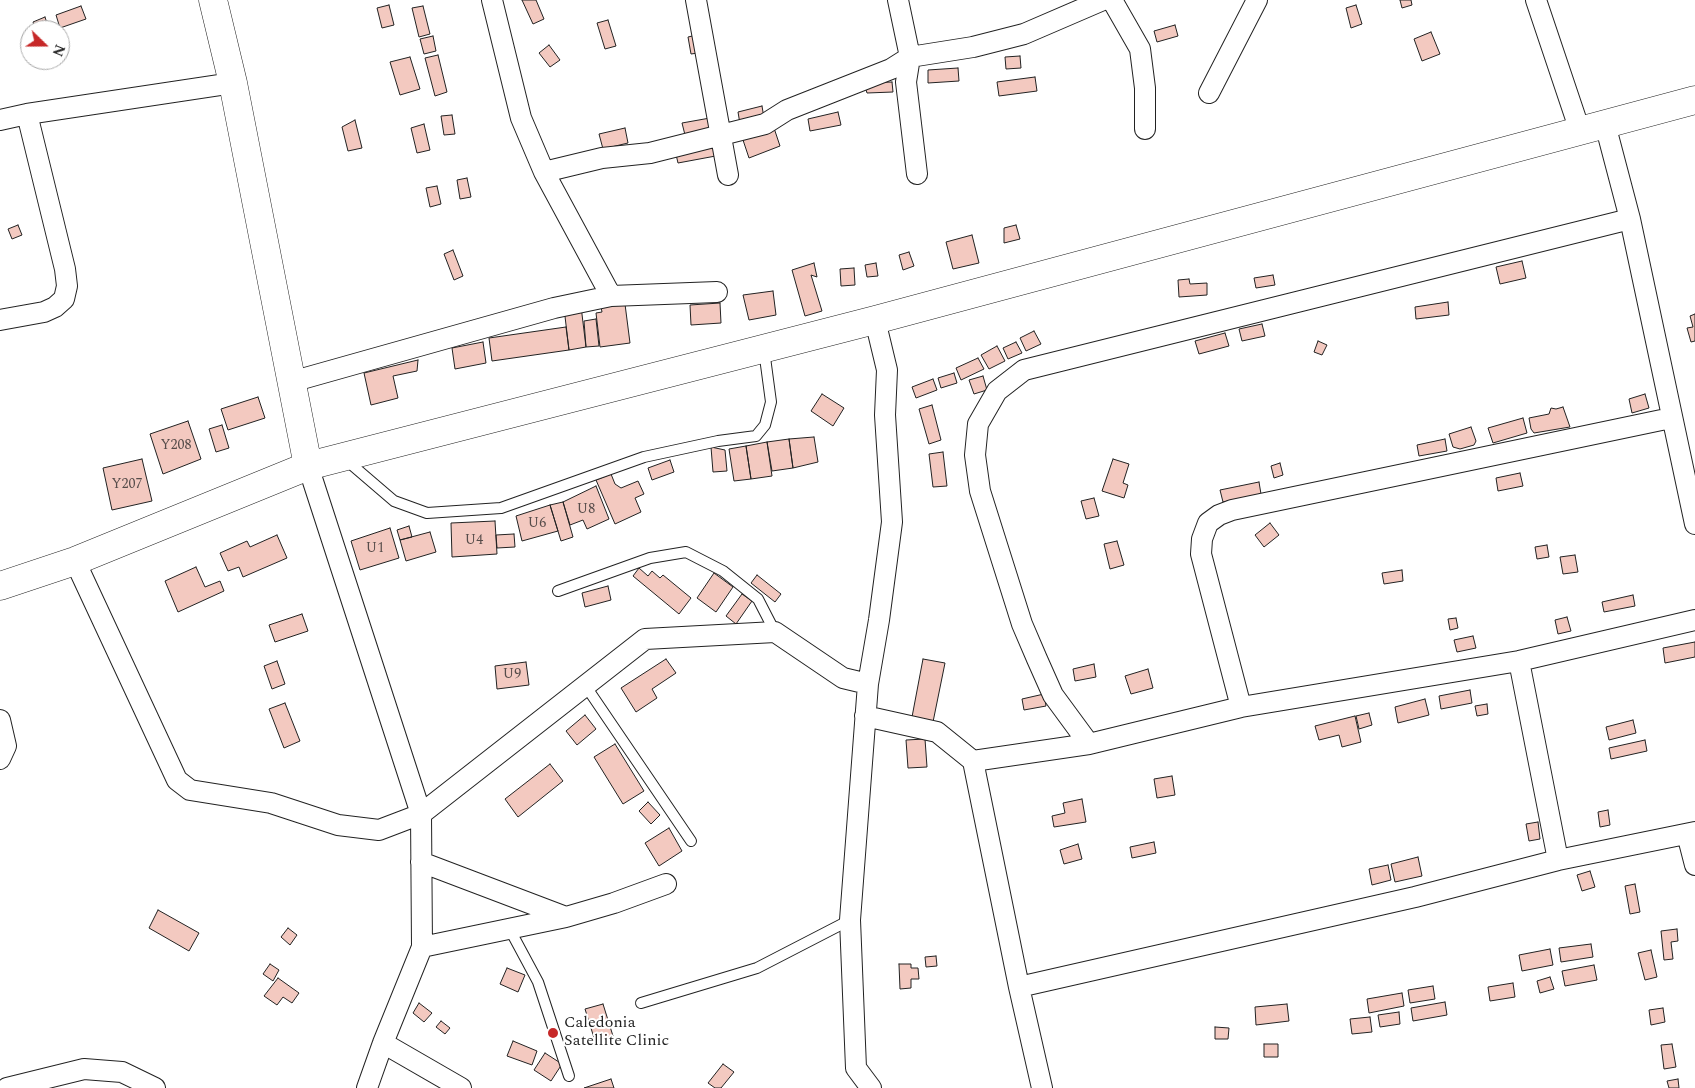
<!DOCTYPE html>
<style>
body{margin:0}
#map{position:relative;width:1695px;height:1088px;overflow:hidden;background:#fff;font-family:Spectral,serif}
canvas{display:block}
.north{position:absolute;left:20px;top:20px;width:50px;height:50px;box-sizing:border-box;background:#fff;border:1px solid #a7a7a7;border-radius:50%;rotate:112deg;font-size:14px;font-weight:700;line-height:20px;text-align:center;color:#222}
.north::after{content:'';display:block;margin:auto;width:18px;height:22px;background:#c62828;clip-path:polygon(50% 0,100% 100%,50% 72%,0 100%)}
</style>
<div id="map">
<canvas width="1695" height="1088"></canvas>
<div class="north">N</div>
</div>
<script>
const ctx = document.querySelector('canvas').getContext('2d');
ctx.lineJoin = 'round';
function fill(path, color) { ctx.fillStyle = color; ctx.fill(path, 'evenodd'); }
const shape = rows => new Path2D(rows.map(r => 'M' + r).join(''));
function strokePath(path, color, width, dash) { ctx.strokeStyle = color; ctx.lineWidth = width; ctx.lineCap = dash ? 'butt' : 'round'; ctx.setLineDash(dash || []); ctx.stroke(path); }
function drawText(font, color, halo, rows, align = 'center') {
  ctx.font = font + ' Spectral,serif'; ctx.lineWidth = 4; ctx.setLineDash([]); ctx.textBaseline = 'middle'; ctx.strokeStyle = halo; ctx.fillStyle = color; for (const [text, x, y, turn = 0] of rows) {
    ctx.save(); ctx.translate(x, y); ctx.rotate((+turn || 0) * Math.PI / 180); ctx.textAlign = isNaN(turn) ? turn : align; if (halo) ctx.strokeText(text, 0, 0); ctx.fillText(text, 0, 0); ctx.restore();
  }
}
const building = shape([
 [522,0,536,0,544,19,533,24,522,0],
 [1400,0,1411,0,1412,5,1402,8,1400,0],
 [389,5,394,25,382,28,377,8,389,5],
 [1356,5,1362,24,1351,28,1346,8,1356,5],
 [81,6,86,19,60,28,56,15,81,6],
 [423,6,430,34,419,37,412,8,423,6],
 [45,17,49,30,36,30,33,22,45,17],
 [608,20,616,46,605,49,597,23,608,20],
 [1175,25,1178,36,1157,42,1154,31,1175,25],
 [1431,32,1440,54,1422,61,1414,39,1431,32],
 [701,34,705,52,691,54,688,37,701,34],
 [433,36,436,51,424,54,420,39,433,36],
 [549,45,560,60,550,67,539,53,549,45],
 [438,55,447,92,435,96,425,58,438,55],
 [1020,56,1021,68,1006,69,1005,57,1020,56],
 [410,57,420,89,400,95,390,62,410,57],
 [958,68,959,81,928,83,928,70,958,68],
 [1035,77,1037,91,999,96,997,82,1035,77],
 [892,82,893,92,867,93,864,83,892,82],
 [762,106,764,118,740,124,738,112,762,106],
 [838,112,841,125,810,131,808,119,838,112],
 [452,115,455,134,444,135,441,116,452,115],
 [710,118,712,130,685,135,682,123,710,118],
 [355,120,362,148,348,151,342,127,355,120],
 [424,124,430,150,417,153,411,128,424,124],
 [625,128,628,143,603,149,599,134,625,128],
 [774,128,780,146,749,158,743,140,774,128],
 [719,141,721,155,678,163,675,150,719,141],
 [467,178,471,197,460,199,457,180,467,178],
 [437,186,441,204,430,207,426,188,437,186],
 [18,225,22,235,12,239,8,229,18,225],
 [1016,225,1020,239,1004,243,1004,228,1016,225],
 [972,235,979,263,953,269,946,242,972,235],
 [453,250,463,276,454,280,444,254,453,250],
 [909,252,914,266,903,270,899,255,909,252],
 [1522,261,1526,278,1500,284,1496,267,1522,261],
 [814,263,817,277,811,275,822,311,805,316,792,270,814,263],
 [876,263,878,276,867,277,865,265,876,263],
 [854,268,855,285,841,286,840,269,854,268],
 [1273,275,1275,285,1256,288,1254,278,1273,275],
 [1189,279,1190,284,1207,283,1207,295,1179,297,1178,280,1189,279],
 [773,291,776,315,749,320,743,295,773,291],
 [1448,302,1449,315,1416,319,1415,307,1448,302],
 [720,303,721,323,691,325,690,305,720,303],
 [625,304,630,343,600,347,596,313,602,312,601,307,625,304],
 [581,306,586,347,569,350,564,308,581,306],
 [1695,314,1695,341,1691,342,1687,328,1693,327,1690,316,1695,314],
 [596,319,599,346,586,347,584,321,596,319],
 [1262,324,1265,336,1242,341,1239,329,1262,324],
 [566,327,569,350,492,361,489,338,566,327],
 [1034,331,1041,344,1026,351,1020,338,1034,331],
 [1225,333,1229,346,1199,354,1195,341,1225,333],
 [1318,341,1327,345,1322,355,1314,352,1318,341],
 [483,342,486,363,455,369,452,348,483,342],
 [1016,342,1022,353,1008,359,1003,348,1016,342],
 [997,346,1005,361,989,369,981,355,997,346],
 [978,358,984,369,961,380,956,368,978,358],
 [418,360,417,371,393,376,398,398,371,405,364,373,418,360],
 [954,373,957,383,941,388,938,378,954,373],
 [983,376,987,390,974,394,969,380,983,376],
 [933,379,937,390,916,398,912,387,933,379],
 [822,394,844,408,833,426,811,411,822,394],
 [1645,394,1649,408,1632,413,1629,399,1645,394],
 [258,397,265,418,228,430,221,409,258,397],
 [932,405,941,440,929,444,919,409,932,405],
 [1563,407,1570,427,1534,433,1531,429,1529,418,1549,414,1551,408,1556,409,1563,407],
 [1523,418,1527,433,1493,443,1488,428,1523,418],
 [188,421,201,459,163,474,150,434,188,421],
 [222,425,229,448,216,452,209,429,222,425],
 [1471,427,1476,441,1474,445,1460,449,1453,447,1449,434,1471,427],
 [814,437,818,462,793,468,789,439,814,437],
 [789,439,793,468,772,471,767,442,789,439],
 [1445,439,1447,451,1419,456,1417,445,1445,439],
 [767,442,772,476,751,479,746,446,767,442],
 [746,446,751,479,734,481,729,449,746,446],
 [711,447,725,450,727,471,713,472,711,447],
 [943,452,947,486,933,487,929,454,943,452],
 [142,459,152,501,112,510,103,468,142,459],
 [1113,459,1129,464,1123,483,1128,485,1124,498,1102,491,1113,459],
 [670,460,674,472,652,480,648,468,670,460],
 [1280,463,1283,475,1274,478,1271,466,1280,463],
 [1520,473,1523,486,1498,491,1496,478,1520,473],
 [611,474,615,484,621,488,638,481,644,494,635,498,641,512,615,524,596,480,611,474],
 [1259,482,1261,494,1223,502,1220,490,1259,482],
 [596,486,609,519,587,529,583,520,570,525,563,502,596,486],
 [1094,498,1099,516,1086,519,1081,501,1094,498],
 [563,502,573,537,561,541,550,505,563,502],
 [550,505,558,531,522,541,516,516,550,505],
 [495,521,497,554,452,557,451,523,495,521],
 [1270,523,1279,535,1264,547,1255,535,1270,523],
 [409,526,412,537,400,540,397,530,409,526],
 [390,528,399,558,360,570,351,541,390,528],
 [430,532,436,552,406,561,400,540,430,532],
 [514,534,515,547,497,548,496,535,514,534],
 [277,535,287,558,243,577,239,567,228,571,220,553,247,541,250,547,277,535],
 [1117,541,1124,565,1110,569,1104,544,1117,541],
 [1547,545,1549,557,1537,559,1535,547,1547,545],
 [1575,555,1578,572,1563,574,1560,557,1575,555],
 [196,567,205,587,220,581,224,591,178,612,165,581,196,567],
 [639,568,648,576,652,571,660,578,663,575,691,598,679,614,633,576,639,568],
 [1402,570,1403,581,1384,584,1382,573,1402,570],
 [714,573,733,587,716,612,697,598,714,573],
 [757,575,781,594,775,602,751,583,757,575],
 [608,586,611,600,585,607,582,593,608,586],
 [742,594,752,601,736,624,726,616,742,594],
 [1633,595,1635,606,1604,612,1602,602,1633,595],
 [302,614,308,631,275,642,269,625,302,614],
 [1567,617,1571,631,1558,634,1555,620,1567,617],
 [1456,618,1458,628,1450,630,1448,619,1456,618],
 [1473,636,1476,648,1457,652,1454,640,1473,636],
 [1695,642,1695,657,1665,663,1663,648,1695,642],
 [666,659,676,673,652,689,657,698,636,712,621,688,666,659],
 [923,659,945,663,933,722,912,717,923,659],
 [277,661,285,684,272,689,264,666,277,661],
 [526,662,529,685,497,689,495,666,526,662],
 [1094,664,1096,677,1075,681,1073,669,1094,664],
 [1148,669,1153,688,1131,694,1125,676,1148,669],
 [1470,690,1472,703,1441,709,1439,696,1470,690],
 [1044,694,1046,706,1024,710,1022,699,1044,694],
 [1425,699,1429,715,1398,723,1395,707,1425,699],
 [285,703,300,741,284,748,269,709,285,703],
 [1487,704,1488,714,1477,716,1475,706,1487,704],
 [1369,713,1372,725,1359,729,1356,716,1369,713],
 [585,715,596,729,577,745,566,731,585,715],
 [1355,716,1361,742,1342,747,1339,735,1319,740,1315,726,1355,716],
 [1633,720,1636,733,1609,740,1606,727,1633,720],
 [925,739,927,767,908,768,906,740,925,739],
 [1645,740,1647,751,1611,759,1609,748,1645,740],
 [615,744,644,791,623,804,594,757,615,744],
 [550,764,563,781,518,817,505,799,550,764],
 [1172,776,1175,795,1157,798,1154,779,1172,776],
 [1082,799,1086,822,1054,827,1052,816,1065,813,1063,803,1082,799],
 [648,802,660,815,651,824,639,811,648,802],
 [1608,810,1610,825,1600,827,1598,812,1608,810],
 [1538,822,1540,839,1529,841,1526,824,1538,822],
 [669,828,682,851,659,866,645,843,669,828],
 [1154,842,1156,853,1132,858,1130,847,1154,842],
 [1078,844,1082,859,1064,864,1060,850,1078,844],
 [1418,857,1422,876,1395,882,1391,864,1418,857],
 [1388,865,1391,880,1372,885,1369,869,1388,865],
 [1590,871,1595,887,1582,891,1577,875,1590,871],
 [1635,884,1640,912,1630,914,1625,886,1635,884],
 [158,910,199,933,189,951,149,928,158,910],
 [288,928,297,935,290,945,281,937,288,928],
 [1677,929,1678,941,1671,942,1673,959,1664,960,1661,931,1677,929],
 [1591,944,1593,957,1561,962,1559,948,1591,944],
 [1550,949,1553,965,1522,971,1519,955,1550,949],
 [1651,950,1657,977,1645,980,1638,953,1651,950],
 [936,956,937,966,926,967,925,957,936,956],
 [270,964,279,970,273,981,263,974,270,964],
 [899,964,911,964,911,968,918,968,919,979,911,979,911,988,900,989,899,964],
 [1594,965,1597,980,1565,986,1562,971,1594,965],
 [507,968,525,975,518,992,500,984,507,968],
 [1550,977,1554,989,1540,993,1537,981,1550,977],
 [278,978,299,993,292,1003,283,997,277,1005,264,996,278,978],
 [1513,983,1515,997,1490,1001,1488,987,1513,983],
 [1433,986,1435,999,1410,1003,1408,990,1433,986],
 [1402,993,1404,1006,1369,1013,1367,999,1402,993],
 [1445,1002,1447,1015,1413,1021,1411,1008,1445,1002],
 [419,1003,432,1013,424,1022,413,1013,419,1003],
 [603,1004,613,1036,595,1041,585,1009,603,1004],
 [1287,1004,1289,1021,1256,1025,1255,1007,1287,1004],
 [1663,1008,1665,1022,1651,1025,1649,1010,1663,1008],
 [1399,1012,1400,1024,1380,1027,1378,1015,1399,1012],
 [1370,1017,1372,1032,1352,1034,1350,1019,1370,1017],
 [441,1021,450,1028,445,1034,436,1027,441,1021],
 [1215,1027,1229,1028,1228,1039,1215,1039,1215,1027],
 [513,1041,537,1051,532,1065,507,1056,513,1041],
 [1264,1044,1278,1044,1278,1057,1264,1057,1264,1044],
 [1672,1044,1676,1067,1664,1069,1661,1045,1672,1044],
 [545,1053,562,1064,551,1081,534,1070,545,1053],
 [723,1064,734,1072,721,1088,715,1088,708,1083,723,1064],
 [611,1079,614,1088,584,1088,611,1079],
 [1678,1079,1679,1088,1669,1088,1667,1081,1678,1079]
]);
fill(building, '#f3c9c0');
strokePath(building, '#222', 1);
const lane = shape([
 [345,459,394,501,427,513,501,508,644,457,718,441,756,436,765,425,771,402,764,350],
 [558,591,650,558,686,552,723,571,758,599,775,632],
 [585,685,691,841],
 [509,928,538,982,569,1076],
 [641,1003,757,968,850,920]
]);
const street = shape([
 [492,0,521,118,544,172,611,296],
 [696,0,728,175],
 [898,0,910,57,906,82,917,174],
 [1112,0,1140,49,1145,88,1145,129],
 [1536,0,1580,131],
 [1209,93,1257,0],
 [0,120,27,114,233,83],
 [1605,124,1630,219,1695,524],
 [544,172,602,158,650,153,765,124,787,110,891,69,910,57,973,47,1024,34,1103,0],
 [0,320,44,312,55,307,64,299,67,286,65,269,27,114],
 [291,382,554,308,611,296,717,292],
 [308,466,421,814,422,947,383,1043,367,1088],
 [75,561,177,780,190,790,271,803,338,825,379,830,421,814,645,639,775,632,843,678,868,684],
 [1519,661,1558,860],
 [1241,707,1201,554,1202,539,1208,523,1219,515,1232,510,1671,418],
 [865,716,937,732,973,761,1019,987,1042,1088],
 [0,720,6,746,0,759],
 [1089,744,1053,695,1037,659,1022,624,980,491,975,455,978,424,997,391,1024,370,1630,219],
 [973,761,1089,744,1241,707,1519,661,1695,620],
 [1687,834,1695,865],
 [421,862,566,917,614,903,666,884],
 [422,947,566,917],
 [1019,987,1415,897,1558,860,1695,832],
 [383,1043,461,1088],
 [7,1088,84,1069,122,1072,155,1088],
 [871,1088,856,1068,850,920,868,684,879,620,892,522,885,415,887,370,875,320]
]);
const secondary = shape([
 [213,0,233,83,308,466],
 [0,586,75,561,308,466,875,320,1695,100]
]);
strokePath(lane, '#222', 12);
strokePath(street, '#222', 22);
strokePath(secondary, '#222', 29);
strokePath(lane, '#fff', 10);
strokePath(street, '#fff', 20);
strokePath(secondary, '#fff', 28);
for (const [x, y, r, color] of [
 [553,1033,6,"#c62828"]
]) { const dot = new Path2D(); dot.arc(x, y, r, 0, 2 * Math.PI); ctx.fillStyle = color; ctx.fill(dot); strokePath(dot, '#fff', 2); }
drawText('14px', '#564c4a', null, [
 ["Y208",176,446],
 ["Y207",127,485],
 ["U8",586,510],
 ["U6",537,524],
 ["U4",474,541],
 ["U1",375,549],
 ["U9",512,675]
]);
drawText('16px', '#222', '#fff', [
 ["Caledonia",564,1024],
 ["Satellite Clinic",564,1042]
], 'left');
</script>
